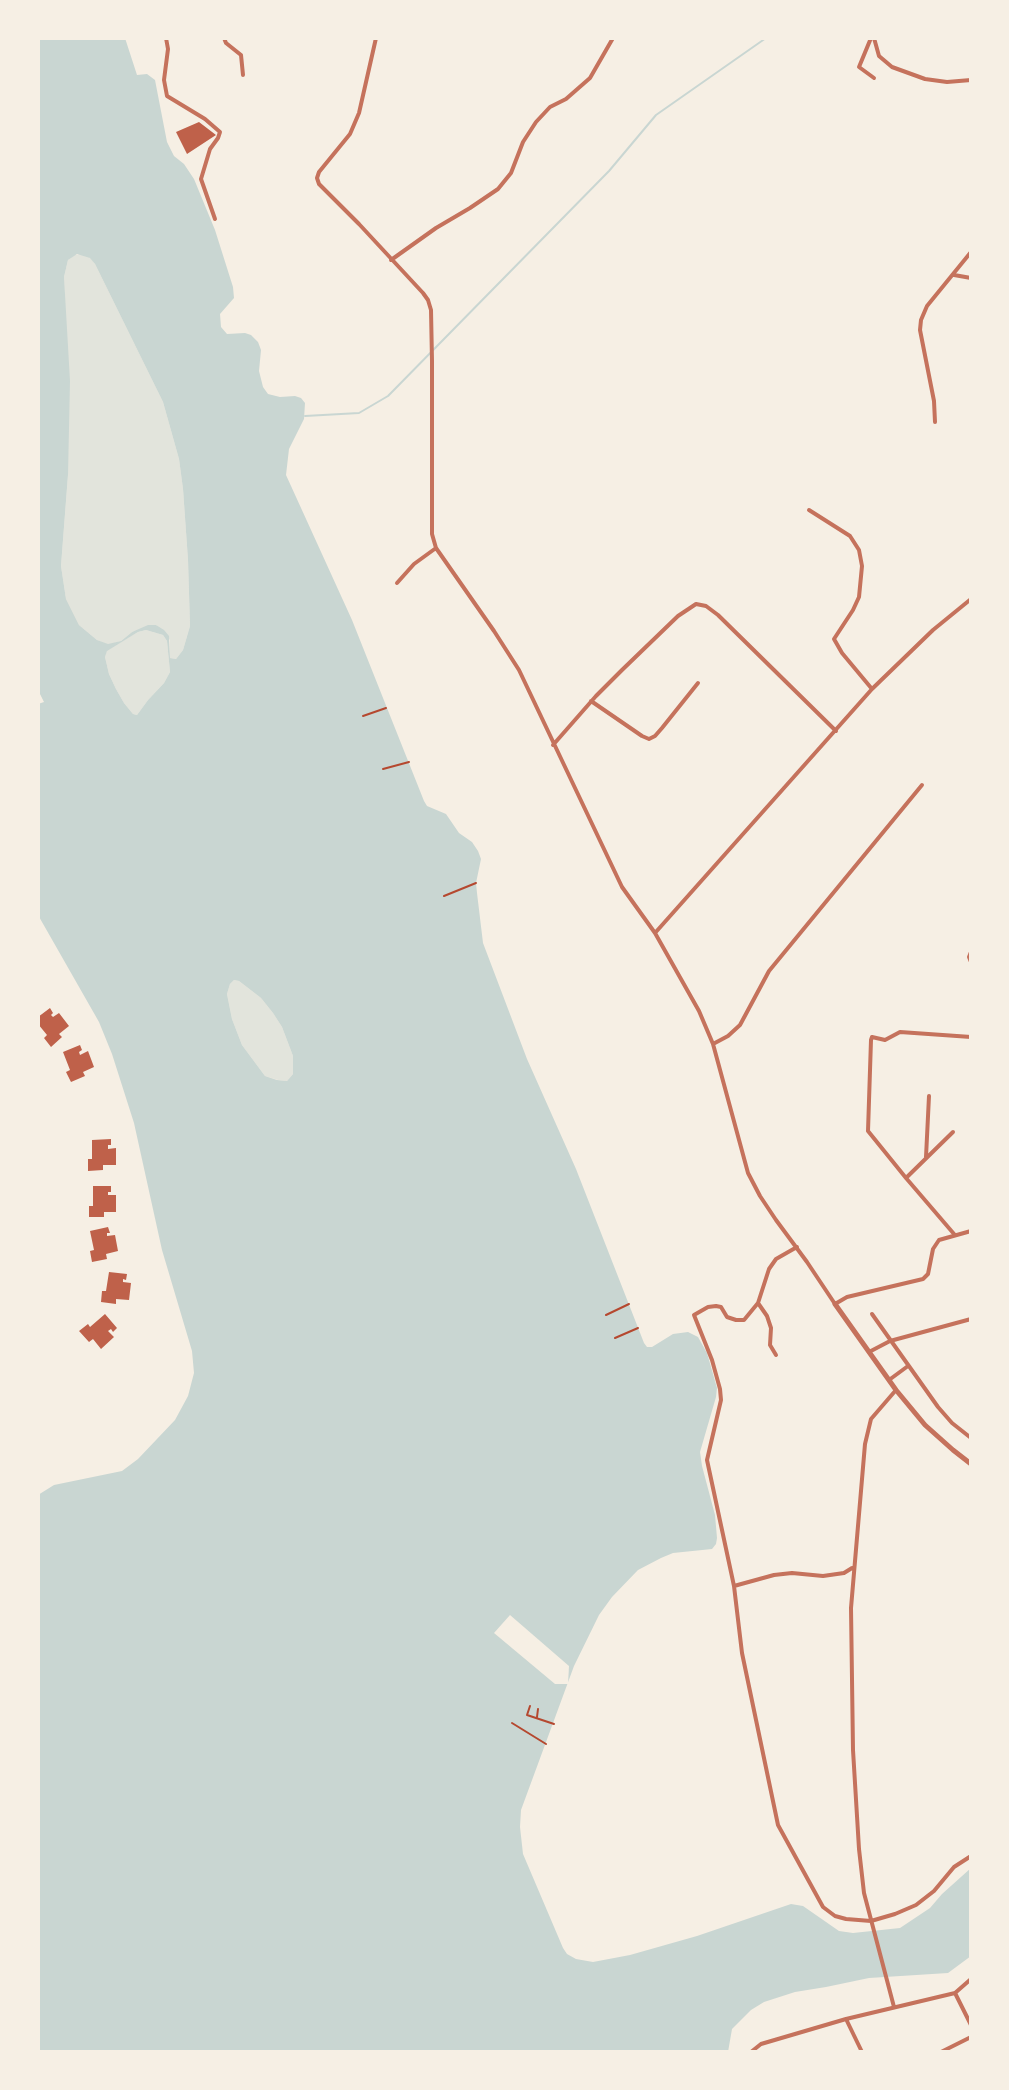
<!DOCTYPE html>
<style>
body{margin:0}
#map{position:relative;width:1009px;height:2090px;overflow:hidden;background:#f6efe4;font-family:Helvetica,sans-serif}
canvas{display:block}
.frame{position:absolute;inset:0;border:40px solid #f6efe4;pointer-events:none}
</style>
<div id="map">
<canvas width="1009" height="2090"></canvas>
<div class="frame"></div>
</div>
<script>
const ctx = document.querySelector('canvas').getContext('2d');
ctx.lineJoin = 'round';
function fill(path, color) { ctx.fillStyle = color; ctx.fill(path, 'evenodd'); }
const shape = rows => new Path2D(rows.map(r => 'M' + r).join(''));
function strokePath(path, color, width, dash) { ctx.strokeStyle = color; ctx.lineWidth = width; ctx.lineCap = dash ? 'butt' : 'round'; ctx.setLineDash(dash || []); ctx.stroke(path); }
fill(shape([
 [82,254,91,258,95,264,163,402,179,459,183,489,188,560,190,626,183,650,176,659,170,658,170,640,156,625,132,632,121,641,108,645,97,640,79,625,66,599,61,566,68,475,64,277,68,260,74,255],
 [146,630,163,635,167,641,170,672,164,683,148,700,137,715,133,714,124,703,116,689,109,674,105,657,107,650,138,632],
 [234,980,239,981,261,998,273,1013,282,1027,293,1056,293,1074,287,1081,278,1080,265,1076,242,1045,232,1019,227,994,230,984]
]), '#e2e4dc');
fill(shape([
 [38,38,125,38,137,75,147,74,155,80,167,142,174,156,184,164,194,179,215,230,233,287,234,298,220,314,221,327,227,334,245,333,251,335,258,342,261,350,259,371,263,387,268,394,280,397,295,396,301,398,305,403,304,419,289,449,286,475,352,620,424,801,427,806,446,814,459,833,472,842,478,851,481,859,476,883,477,893,483,943,527,1059,576,1169,644,1343,647,1347,652,1347,673,1334,688,1332,698,1337,707,1353,717,1388,716,1397,700,1452,702,1466,715,1515,717,1538,716,1544,712,1549,673,1553,661,1558,638,1570,612,1597,599,1615,574,1666,521,1810,520,1827,523,1854,563,1948,567,1954,576,1959,593,1962,630,1955,697,1936,791,1904,803,1906,839,1931,853,1933,900,1928,930,1908,942,1894,971,1868,971,1956,948,1973,869,1978,826,1987,795,1992,764,2002,751,2010,732,2029,728,2052,38,2052,38,1495,54,1485,122,1471,138,1459,175,1420,188,1396,194,1373,192,1351,162,1250,134,1123,112,1054,99,1022,38,915,38,704,44,702,38,690],
 [77,254,90,258,95,264,163,402,179,459,183,489,188,560,190,626,183,650,176,659,170,658,169,636,164,630,156,625,148,625,132,632,121,641,108,644,97,640,79,625,66,599,61,566,68,475,70,381,64,277,68,260],
 [146,630,163,635,167,641,170,672,164,683,148,700,137,715,133,714,124,703,116,689,109,674,105,657,107,651,138,632],
 [234,980,239,981,261,998,273,1013,282,1027,293,1056,293,1074,287,1081,277,1080,265,1076,242,1045,232,1019,227,994,230,984]
]), '#c9d6d2');
fill(shape([
 [510,1615,569,1666,568,1684,555,1684,494,1633]
]), '#f6efe4');
strokePath(shape([
 [305,416,359,413,388,396,609,171,656,115,766,38]
]), '#c9d6d2', 2);
fill(shape([
 [199,122,216,135,187,154,176,132],
 [50,1008,53,1013,51,1015,53,1017,59,1013,69,1026,59,1034,62,1037,51,1047,44,1038,47,1035,38,1024,38,1017],
 [80,1045,82,1050,79,1052,80,1055,88,1051,94,1067,83,1072,85,1076,71,1082,66,1072,70,1070,63,1052],
 [111,1139,111,1145,108,1145,108,1149,116,1148,116,1165,103,1165,103,1170,88,1171,88,1159,92,1159,92,1140],
 [93,1186,111,1186,111,1192,108,1192,108,1195,116,1195,116,1212,104,1212,104,1217,89,1217,89,1206,93,1206],
 [108,1227,110,1233,107,1233,107,1236,115,1235,118,1251,106,1254,107,1259,92,1262,90,1251,94,1250,90,1231],
 [109,1272,127,1274,126,1280,123,1279,123,1282,131,1283,129,1300,116,1299,116,1304,101,1302,102,1291,106,1291],
 [105,1314,117,1328,113,1332,111,1329,108,1331,114,1337,101,1349,93,1339,89,1342,79,1331,88,1324,90,1327]
]), '#bf614a');
strokePath(shape([
 [363,716,386,708],
 [383,769,409,762],
 [444,896,476,883],
 [606,1315,629,1304],
 [615,1338,638,1328],
 [530,1706,527,1715,554,1724],
 [537,1717,538,1709],
 [512,1723,546,1744]
]), '#b5482f', 2);
strokePath(shape([
 [166,38,168,49,164,80,167,96,205,119,220,132,218,138,210,149,201,179,215,219],
 [224,38,226,43,241,55,243,75],
 [376,38,359,113,350,134,319,172,317,178,319,184,359,224,423,293,428,300,431,310,432,361,432,534,436,548,494,631,519,670,622,887,655,933,699,1011,713,1044,748,1173,760,1196,776,1220,807,1262,835,1304,847,1297,923,1279,928,1274,933,1249,939,1240,971,1231],
 [871,38,859,67,874,78],
 [874,38,879,56,892,67,925,79,947,82,971,80],
 [391,260,436,228,470,208,498,189,511,173,523,142,536,122,550,107,566,99,590,78,613,38],
 [954,275,971,278],
 [935,422,934,401,920,330,921,320,927,306,971,252],
 [809,510,850,536,859,550,862,566,859,597,853,610,834,639,842,653,872,689],
 [397,583,414,564,436,548],
 [591,701,642,736,649,739,655,736,662,728,698,683],
 [553,745,596,696,622,670,678,616,696,604,706,606,718,615,836,731],
 [655,933,872,689,933,630,971,599],
 [971,952,969,957,971,962],
 [971,991,971,1001],
 [713,1044,728,1036,740,1025,769,971,922,785],
 [926,1157,929,1096],
 [906,1178,953,1132],
 [954,1234,906,1178,868,1131,871,1040,872,1037,885,1040,900,1032,971,1037],
 [797,1247,776,1259,769,1269,758,1303,744,1320,736,1320,727,1317,721,1307,716,1306,708,1307,694,1315,712,1360,720,1389,721,1400,707,1460,734,1586,742,1653,778,1825,823,1907,835,1916,846,1919,871,1921,895,1914,916,1905,934,1891,954,1867,971,1856],
 [758,1303,767,1316,771,1328,770,1345,776,1355],
 [872,1314,938,1407,952,1423,971,1438],
 [869,1352,890,1341,971,1319],
 [889,1380,908,1366],
 [734,1586,774,1575,792,1573,823,1576,844,1573,852,1568],
 [955,1993,971,2025],
 [894,2007,864,1893,859,1849,853,1750,851,1608,865,1444,871,1419,896,1390],
 [846,2019,862,2052],
 [751,2052,761,2044,846,2019,955,1993,971,1979],
 [941,2052,971,2037]
]), '#c5725c', 4);
strokePath(shape([
 [835,1304,896,1390,925,1425,953,1450,971,1464]
]), '#c5725c', 5);
</script>
